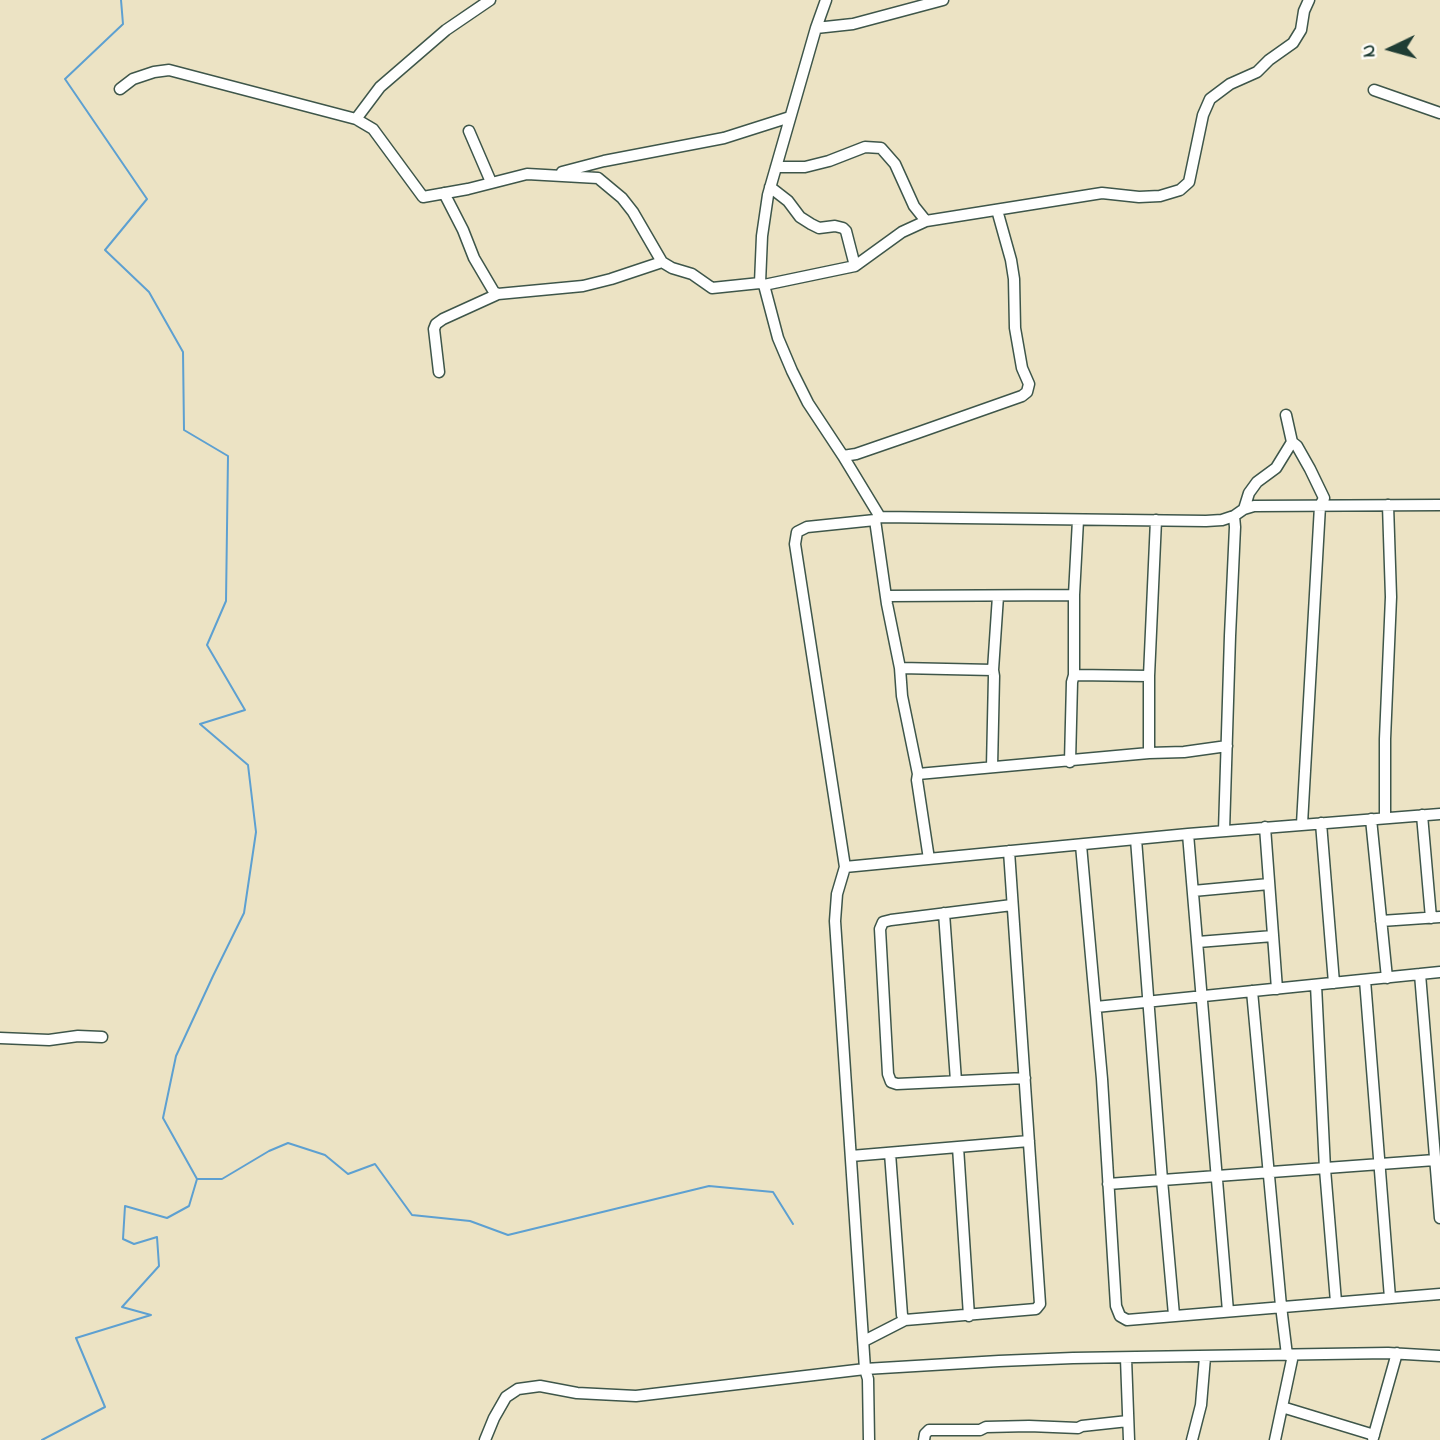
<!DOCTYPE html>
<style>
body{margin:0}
#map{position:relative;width:1440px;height:1440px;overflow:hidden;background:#ece3c4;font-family:"Indie Flower",sans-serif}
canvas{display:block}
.north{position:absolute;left:1356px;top:14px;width:70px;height:70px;-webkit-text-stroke:5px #fdfcf7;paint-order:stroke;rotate:265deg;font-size:19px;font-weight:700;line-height:28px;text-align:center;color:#1f3d34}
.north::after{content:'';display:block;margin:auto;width:24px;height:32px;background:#1f3d34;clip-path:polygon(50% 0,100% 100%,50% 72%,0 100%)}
</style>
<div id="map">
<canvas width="1440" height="1440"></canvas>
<div class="north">N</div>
</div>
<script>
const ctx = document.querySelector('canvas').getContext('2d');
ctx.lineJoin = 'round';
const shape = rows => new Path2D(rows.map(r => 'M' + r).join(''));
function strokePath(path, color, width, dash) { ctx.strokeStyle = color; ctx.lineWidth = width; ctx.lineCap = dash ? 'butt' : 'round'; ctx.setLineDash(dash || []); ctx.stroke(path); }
strokePath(shape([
 [197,1179,222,1179,269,1151,288,1143,325,1155,348,1174,375,1164,412,1215,470,1221,508,1235,709,1186,773,1192,793,1224],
 [42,1440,105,1407,76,1338,151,1315,122,1307,159,1266,157,1237,134,1244,123,1239,125,1206,167,1218,189,1206,197,1179,163,1118,176,1056,213,976,244,913,256,832,248,765,200,724,245,710,207,645,226,601,228,456,184,430,183,352,149,292,105,250,147,199,65,79,123,24,121,0]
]), '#5da0d1', 2);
const minor = shape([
 [826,0,816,28,768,195,762,236,760,283,764,285,778,338,792,371,808,403,843,456,880,517],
 [816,28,853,24,943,0],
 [120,89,133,79,154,72,169,70,356,119,373,129,423,197,468,189,527,174,598,178,622,198,633,212,662,262,672,268,692,274,712,288,760,283],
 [1374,90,1440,113],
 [356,119,380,87,446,30,490,0],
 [469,131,491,182],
 [776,167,805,167,829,161,865,147,881,148,895,164,914,206,926,221],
 [562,172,604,161,724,138,790,117],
 [770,187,788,201,800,217,811,224,819,228,835,226,843,228,846,231,855,266],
 [444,193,463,230,474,258,494,292,498,294],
 [764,285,855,266,902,232,926,221,1102,193,1139,197,1160,196,1180,190,1189,182,1203,115,1210,99,1230,84,1257,72,1269,60,1293,43,1301,30,1304,11,1309,0],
 [439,372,434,329,436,324,443,319,498,294,583,286,611,279,662,262],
 [1286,415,1292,442,1297,446,1310,469,1324,498,1320,506,1302,824],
 [843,456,856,454,917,433,1022,396,1027,392,1029,384,1022,368,1015,328,1014,279,1011,260,997,210],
 [1440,505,1254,506,1244,509,1234,516,1222,520,1206,521,880,517,875,520,807,527,797,532,795,544,845,867,837,894,835,921,865,1369,999,1361,1073,1358,1388,1353,1440,1356],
 [1244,509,1249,493,1257,482,1276,468,1292,442],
 [875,520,887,604,900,668,902,696,918,774,917,780,929,859],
 [887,596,1074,595],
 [900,668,993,670],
 [1074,675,1149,676],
 [1149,753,1149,676,1156,520],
 [1070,762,1072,682,1074,675,1074,595,1078,520],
 [992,767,994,676,993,670,998,596],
 [918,774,1149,753,1184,752,1227,746],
 [1422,815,1431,918],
 [1385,818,1385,739,1391,597,1388,505],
 [1371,819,1387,978],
 [1321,823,1334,983],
 [1265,827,1277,989],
 [1224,831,1230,636,1235,527,1234,516],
 [1188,834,1228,1311],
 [1136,839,1162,1180,1174,1315],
 [1081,845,1102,1079,1116,1306,1120,1316,1127,1320,1440,1294],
 [845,867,1188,834,1440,814],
 [1193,891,1269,884],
 [1012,905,891,920,883,922,880,929,888,1074,891,1082,897,1084,1025,1078],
 [944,913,956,1081],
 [1381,921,1440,917],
 [1198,942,1273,936],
 [1420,974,1440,1218],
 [1365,980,1390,1298],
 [1316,985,1325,1169,1336,1302],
 [1252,991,1281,1306,1287,1355],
 [1096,1007,1440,972],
 [0,1038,49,1040,78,1036,102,1037],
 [958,1147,969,1316],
 [890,1153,902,1315,905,1320,1036,1309,1040,1304,1009,851],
 [851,1156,1029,1141],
 [1108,1184,1435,1160],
 [864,1341,905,1320],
 [1126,1358,1129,1440],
 [1282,1407,1374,1435],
 [1373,1438,1397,1353],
 [485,1440,494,1418,506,1397,518,1389,540,1386,577,1393,636,1396,865,1369,868,1379,869,1440],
 [924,1440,925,1434,929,1430,980,1430,986,1427,1029,1426,1078,1428,1082,1426,1128,1421],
 [1192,1440,1201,1405,1205,1357],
 [1275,1440,1293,1355]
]);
strokePath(minor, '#3e564a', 13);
strokePath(minor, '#fff', 10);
</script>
